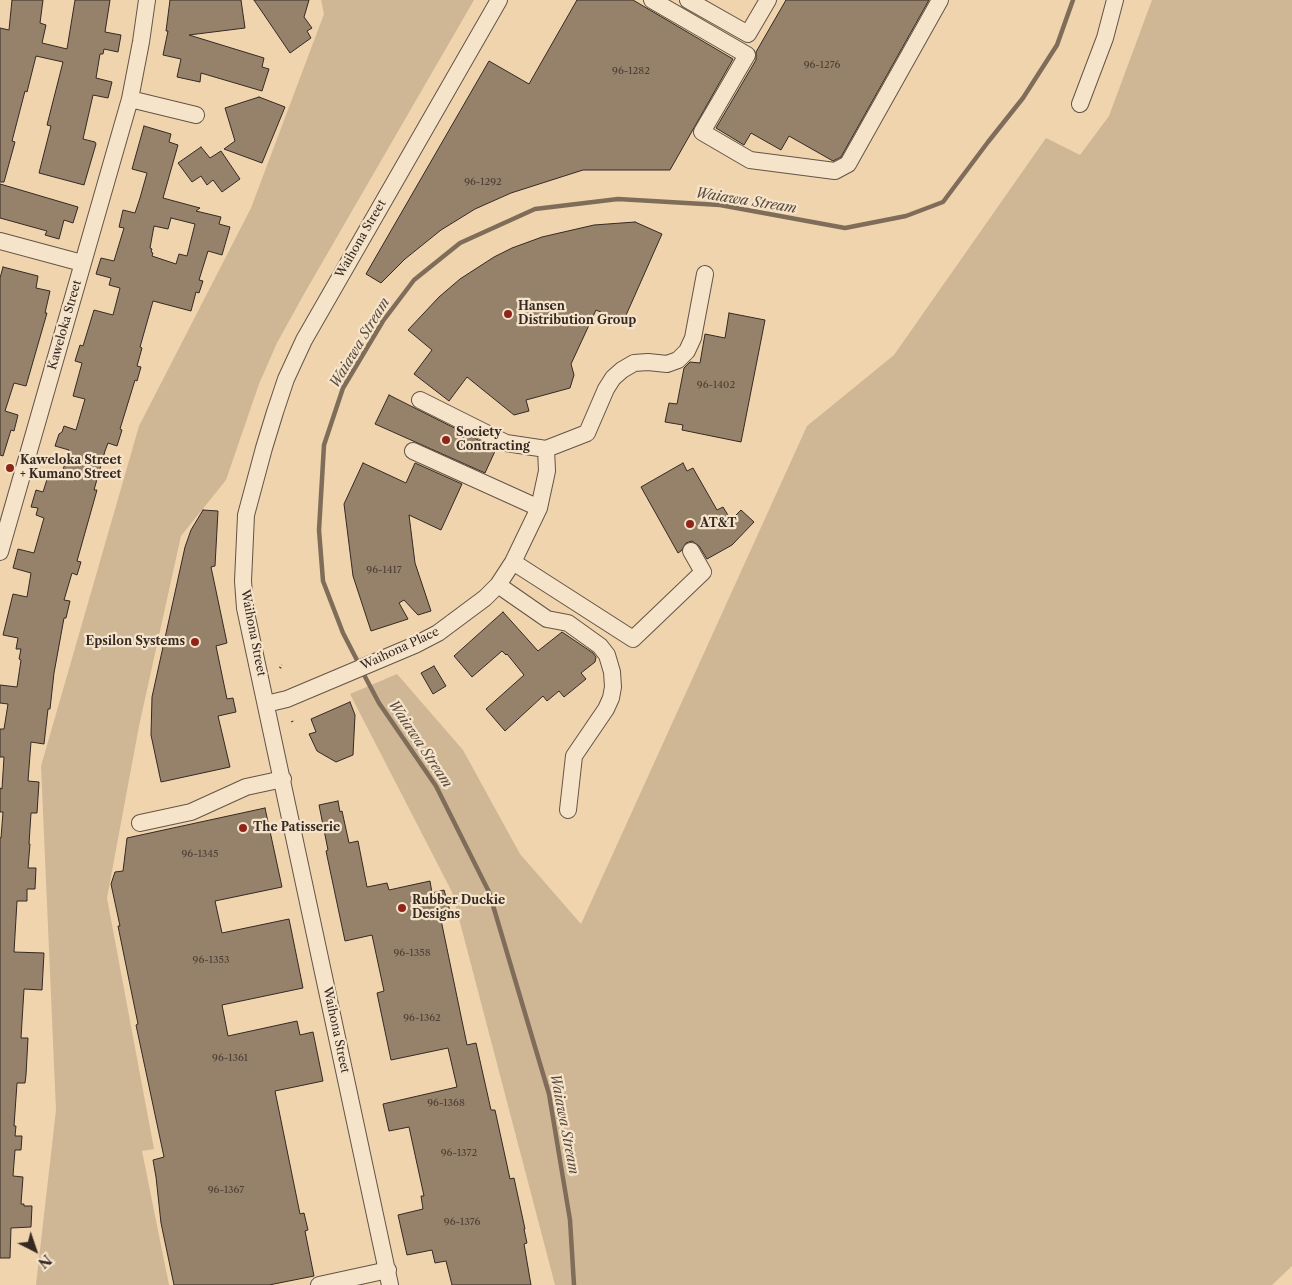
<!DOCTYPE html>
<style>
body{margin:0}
#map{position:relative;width:1292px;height:1285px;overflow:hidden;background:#efd4ae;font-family:"Libre Caslon Text",serif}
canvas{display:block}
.north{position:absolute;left:10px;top:1225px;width:50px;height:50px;-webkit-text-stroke:4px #f5e3ca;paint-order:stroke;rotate:139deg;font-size:14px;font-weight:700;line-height:20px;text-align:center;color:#352923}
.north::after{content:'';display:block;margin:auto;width:18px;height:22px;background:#352923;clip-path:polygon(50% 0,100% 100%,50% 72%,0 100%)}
</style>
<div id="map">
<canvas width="1292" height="1285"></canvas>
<div class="north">N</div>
</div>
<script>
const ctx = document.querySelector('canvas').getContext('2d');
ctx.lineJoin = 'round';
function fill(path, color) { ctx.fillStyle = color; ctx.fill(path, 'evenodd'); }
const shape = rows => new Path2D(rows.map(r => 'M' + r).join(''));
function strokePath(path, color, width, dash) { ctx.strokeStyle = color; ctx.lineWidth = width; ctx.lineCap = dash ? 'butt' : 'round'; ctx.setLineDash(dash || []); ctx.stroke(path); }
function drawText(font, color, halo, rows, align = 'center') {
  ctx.font = font + ' "Libre Caslon Text",serif'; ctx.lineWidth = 4.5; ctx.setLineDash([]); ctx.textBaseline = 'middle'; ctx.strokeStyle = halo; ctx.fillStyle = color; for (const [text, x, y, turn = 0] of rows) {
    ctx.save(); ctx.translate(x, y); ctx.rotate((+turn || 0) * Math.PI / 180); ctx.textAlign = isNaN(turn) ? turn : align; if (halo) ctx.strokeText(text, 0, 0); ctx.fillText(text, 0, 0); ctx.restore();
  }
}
fill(shape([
 [321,0,474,0,304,294,277,343,259,384,226,480,181,536,139,726,107,898,154,1149,142,1151,169,1285,36,1285,56,1110,41,766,139,426,251,208,324,14],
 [1152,0,1292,0,1292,1266,1272,1285,555,1285,452,892,350,694,397,674,463,750,520,854,581,924,807,426,894,355,1046,138,1080,155,1109,116]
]), '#cfb796');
strokePath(shape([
 [359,664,343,633,323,581,319,530,324,445,343,388,383,321,414,280,460,243,535,209,618,199,720,205,845,228,906,216,943,202,988,142,1023,98,1057,45,1073,0],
 [362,671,379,703,436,786,489,892,549,1094,570,1220,574,1285]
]), '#7f6d5a', 4.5);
const building = shape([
 [12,0,43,0,40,23,46,25,42,43,67,49,75,0,110,0,105,32,121,35,118,52,104,49,103,54,100,54,96,78,112,82,108,98,93,95,83,139,95,142,96,144,84,185,39,173,51,126,47,125,63,62,36,56,27,92,25,91,12,141,15,142,4,182,0,182,0,28,9,30,12,0],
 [170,0,241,0,245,28,189,35,264,58,262,67,269,69,262,91,201,73,200,82,177,77,181,59,163,55,168,31,166,31,170,0],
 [254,0,309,0,304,17,312,28,307,31,311,38,290,53,254,0],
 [577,0,633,0,733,59,670,170,583,170,511,193,475,209,441,230,405,259,381,283,366,274,489,61,529,84,577,0],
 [786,0,929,0,841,157,833,161,789,136,781,150,751,133,744,145,716,128,756,60,756,52,786,0],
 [259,97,285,107,262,163,224,149,235,141,225,108,259,97],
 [144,126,171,134,169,142,178,145,163,198,200,208,196,211,221,217,219,224,230,227,222,255,208,251,199,280,203,281,199,293,196,292,191,311,153,301,140,347,142,348,137,366,141,367,137,381,135,380,120,429,122,430,117,446,108,443,105,451,94,490,97,490,77,561,81,562,77,575,72,573,64,600,70,601,66,618,64,618,54,673,50,709,48,709,44,744,31,742,28,781,39,782,37,813,31,813,29,844,30,844,28,868,36,868,35,889,27,889,27,901,17,901,14,952,44,953,42,990,24,989,21,1038,28,1038,26,1075,25,1083,17,1083,14,1126,16,1126,15,1136,22,1136,21,1150,15,1150,13,1176,23,1177,21,1204,24,1204,24,1206,32,1206,31,1227,11,1228,10,1258,0,1258,0,838,1,838,3,812,0,812,0,788,2,789,4,757,0,757,0,729,4,729,8,704,0,703,0,685,17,687,21,660,19,659,21,649,16,649,18,638,3,635,13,594,27,597,31,573,13,568,18,549,34,553,44,518,36,515,38,508,31,507,36,490,43,492,50,470,62,473,69,450,55,446,59,434,62,432,64,426,76,430,85,399,73,396,82,363,75,361,80,345,83,346,94,310,113,315,120,288,109,285,111,278,96,274,101,258,114,261,124,228,119,227,123,210,135,213,140,198,147,173,132,169,144,126],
 [171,218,195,224,187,256,179,254,176,264,152,256,153,253,151,252,152,249,150,248,154,226,168,229,171,218],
 [201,147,210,158,221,151,240,179,222,192,213,180,207,185,201,176,192,182,178,163,201,147],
 [0,184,78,207,73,223,64,220,59,239,45,235,47,231,0,218,0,184],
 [635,222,662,234,623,322,596,310,571,364,574,375,570,388,526,400,529,411,514,415,467,377,449,401,414,374,432,350,408,330,439,297,460,279,494,257,512,248,542,237,594,225,635,222],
 [3,267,38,276,36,288,50,291,45,313,47,313,26,386,14,383,5,411,18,415,14,431,11,430,3,456,0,455,0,278,3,267],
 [729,313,765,320,741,442,682,430,683,425,665,422,669,403,677,404,684,368,690,362,700,363,705,334,725,338,729,313],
 [389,395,496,449,485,473,375,424,389,395],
 [363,463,406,483,415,463,462,484,441,530,409,515,415,563,431,611,418,615,404,600,399,603,408,619,371,631,353,576,344,504,363,463],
 [683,463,687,471,693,468,717,510,723,507,731,520,741,510,754,522,732,545,707,559,699,546,692,541,686,543,681,551,678,553,641,487,683,463],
 [203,510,218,511,215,566,211,567,227,643,216,646,227,699,233,698,236,712,218,716,230,767,161,782,151,735,152,697,185,547,191,530,203,510],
 [503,612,538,651,562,632,593,653,596,657,595,662,581,673,586,679,564,697,559,691,547,701,543,696,505,731,486,709,524,675,507,654,506,655,502,651,472,677,454,656,503,612],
 [434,666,446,686,433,694,421,673,434,666],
 [350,702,355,715,353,755,336,762,317,751,309,734,316,732,311,719,350,702],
 [338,801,340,812,342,811,349,843,358,841,367,887,387,883,389,890,430,881,432,893,444,890,452,918,441,920,467,1045,476,1043,491,1110,495,1110,510,1179,514,1178,525,1229,524,1229,527,1243,524,1244,531,1285,452,1285,446,1261,435,1263,432,1250,407,1255,398,1215,423,1209,421,1196,424,1196,409,1127,389,1131,383,1104,457,1087,448,1048,391,1060,377,993,384,991,372,935,345,941,326,851,328,850,319,805,338,801],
 [265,808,282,887,215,901,222,933,289,919,303,988,222,1005,228,1036,297,1021,300,1035,313,1032,323,1081,275,1091,300,1214,304,1213,308,1230,305,1231,314,1276,269,1285,174,1285,161,1223,156,1177,153,1160,164,1157,136,1025,138,1024,118,926,120,926,111,884,115,872,123,871,127,838,265,808]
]);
fill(building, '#96826b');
strokePath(building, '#352923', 1);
const minor = shape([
 [652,0,747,55,702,132,750,160,835,171,848,164,940,0],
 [688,0,748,34,768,0],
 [130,99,196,115],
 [1080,104,1105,38,1115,0],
 [0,241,82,263],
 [420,400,506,443,546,449,587,433,606,389,613,378,622,370,634,363,648,362,667,364,678,360,687,351,693,338,705,274],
 [413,451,539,508],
 [0,552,130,99,141,42,147,0],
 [513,562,633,639,703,572,691,551],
 [498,585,547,619,568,623,600,646,607,655,612,672,613,687,611,698,606,709,574,756,568,810],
 [266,704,287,699,415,645,438,633,485,598,498,585,513,562,539,508,547,471,546,449],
 [140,823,191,812,246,787,283,779],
 [319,1285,388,1270],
 [390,1285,245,608,243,581,246,515,264,448,275,412,286,379,304,340,499,0]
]);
strokePath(minor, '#645446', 18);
strokePath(shape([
 [280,668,282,665],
 [292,721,293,723]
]), '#352923', 2.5, [1, 2.5]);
strokePath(minor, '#f5e3ca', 16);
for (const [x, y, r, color] of [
 [508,314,5,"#8f2418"],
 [446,440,5,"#8f2418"],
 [10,468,5,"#8f2418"],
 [690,524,5,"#8f2418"],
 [195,642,5,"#8f2418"],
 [243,828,5,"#8f2418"],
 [402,908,5,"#8f2418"]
]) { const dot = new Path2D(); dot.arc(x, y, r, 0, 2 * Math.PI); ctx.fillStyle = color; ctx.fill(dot); strokePath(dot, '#f5e3ca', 2); }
drawText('10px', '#4d3f35', null, [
 ["96-1276",822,65],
 ["96-1282",631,71],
 ["96-1292",483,182],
 ["96-1402",716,385],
 ["96-1417",384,570],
 ["96-1345",200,854],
 ["96-1358",412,953],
 ["96-1353",211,960],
 ["96-1362",422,1018],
 ["96-1361",230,1058],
 ["96-1368",446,1103],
 ["96-1372",459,1153],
 ["96-1367",226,1190],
 ["96-1376",462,1222]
]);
drawText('12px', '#352923', '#f5e3ca', [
 ["Waihona Street",361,239,-60],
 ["Kaweloka Street",65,325,-74],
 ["Waihona Street",253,633,79],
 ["Waihona Place",400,649,-25],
 ["Waihona Street",336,1030,78]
]);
drawText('bold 12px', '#352923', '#f5e3ca', [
 ["Hansen",518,307],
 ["Distribution Group",518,321],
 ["Society",456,433],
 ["Contracting",456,447],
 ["Kaweloka Street",20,461],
 ["+ Kumano Street",20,475],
 ["AT&T",700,524],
 ["Epsilon Systems",185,642,"right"],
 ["The Patisserie",253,828],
 ["Rubber Duckie",412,901],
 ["Designs",412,915]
], 'left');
drawText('italic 14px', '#5a4b3f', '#f5e3ca', [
 ["Waiawa Stream",746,201,9],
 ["Waiawa Stream",360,343,-59],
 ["Waiawa Stream",420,744,56],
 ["Waiawa Stream",564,1124,79]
]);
</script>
